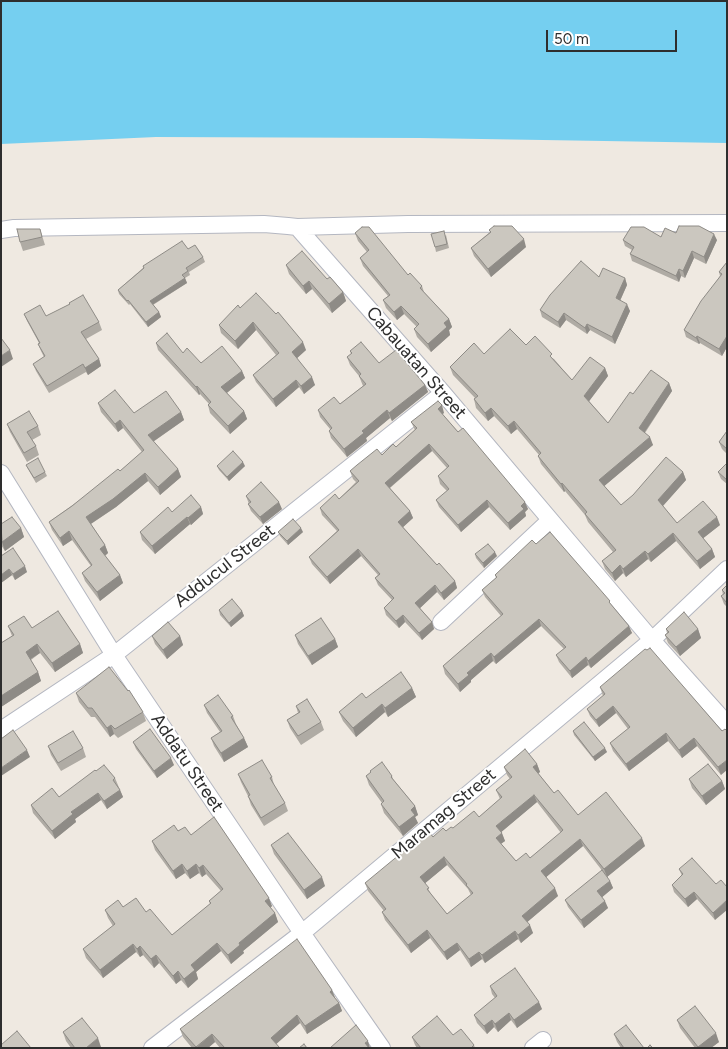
<!DOCTYPE html>
<style>
body{margin:0}
#map{position:relative;width:728px;height:1049px;overflow:hidden;background:#efe9e1;font-family:Figtree,sans-serif}
canvas{display:block}
.frame{position:absolute;inset:0;border:2px solid #2e2e2e;pointer-events:none}
.scale{position:absolute;left:546px;top:30px;width:131px;height:22px;box-sizing:border-box;border:2px solid #2e2e2e;border-top:0;padding-left:6px;font-size:15px;line-height:18px;white-space:nowrap;color:#2e2e2e;-webkit-text-stroke:4px #fff;paint-order:stroke}
</style>
<div id="map">
<canvas width="728" height="1049"></canvas>
<div class="frame"></div>
<div class="scale">50 m</div>
</div>
<script>
const ctx = document.querySelector('canvas').getContext('2d');
ctx.lineJoin = 'round';
function fill(path, color) { ctx.fillStyle = color; ctx.fill(path, 'evenodd'); }
const shape = rows => new Path2D(rows.map(r => 'M' + r).join(''));
function strokePath(path, color, width, dash) { ctx.strokeStyle = color; ctx.lineWidth = width; ctx.lineCap = dash ? 'butt' : 'round'; ctx.setLineDash(dash || []); ctx.stroke(path); }
function drawText(font, color, halo, rows, align = 'center') {
  ctx.font = font + ' Figtree,sans-serif'; ctx.lineWidth = 4; ctx.setLineDash([]); ctx.textBaseline = 'middle'; ctx.strokeStyle = halo; ctx.fillStyle = color; for (const [text, x, y, turn = 0] of rows) {
    ctx.save(); ctx.translate(x, y); ctx.rotate((+turn || 0) * Math.PI / 180); ctx.textAlign = isNaN(turn) ? turn : align; if (halo) ctx.strokeText(text, 0, 0); ctx.fillText(text, 0, 0); ctx.restore();
  }
}
fill(shape([
 [1,1,727,1,727,143,420,138,156,137,1,144]
]), '#75cff0');
const street = shape([
 [297,227,408,224,727,223],
 [1,230,14,228,264,224,288,226,297,227,443,393,652,640,727,724],
 [1,473,114,655,302,933,382,1048],
 [441,622,550,520],
 [1,730,114,655,443,393],
 [152,1048,302,933,652,640,727,569],
 [533,1048,543,1040]
]);
strokePath(street, '#b4b7c1', 18);
strokePath(street, '#fff', 16);
fill(shape([
 [40,229,45,245,23,251,20,242],
 [489,230,526,247,491,277,474,256,471,248,490,232],
 [355,233,422,286,424,292,449,319,452,327,449,330,450,335,431,352,417,337,414,329,417,327,404,314,397,320,386,308,383,300,388,296,363,266,360,258,367,252,358,241],
 [676,233,717,240,706,264,694,258,685,278,681,276,679,282,632,261,630,254,632,250,625,246,623,240,661,237],
 [446,235,449,248,436,252,435,247],
 [188,249,203,257,205,262,189,272,190,275,185,278,187,283,153,305,159,312,161,317,148,327,130,304,129,305,119,294,118,290,143,268,143,266],
 [727,262,727,347,722,356,700,343,699,344,686,337,684,330,720,276,719,272],
 [286,265,327,279,343,292,346,301,332,313,312,289,306,294,289,274],
 [599,277,625,278,627,285,620,301,630,311,615,344,590,330,587,334,566,320,560,328,542,317,540,310],
 [240,308,306,350,297,358,315,385,304,394,299,387,276,407,256,382,253,375,276,355,256,330,238,349,221,333,219,325],
 [24,314,99,322,102,330,86,339,99,359,101,366,88,375,86,372,49,393,36,371,33,364,44,357,41,351,38,344,39,343,27,321],
 [156,343,183,353,201,363,242,371,245,378,227,393,244,411,247,419,230,434,210,413,208,405,209,404,200,394,199,395,158,350],
 [526,345,554,359,572,380,605,368,608,376,589,401,608,423,633,394,669,383,672,391,645,433,653,445,604,486,621,505,683,472,686,480,663,506,677,523,720,525,703,538,712,549,715,557,700,569,676,541,651,562,648,559,626,577,623,573,615,581,605,569,602,561,613,552,588,522,585,515,565,491,564,492,541,464,538,456,539,455,517,429,511,434,494,416,488,421,476,408,474,399,475,398,453,375,450,367,484,354],
 [350,351,425,385,428,392,392,421,390,418,366,438,367,441,347,457,331,438,329,431,330,429,320,417,318,410,340,404,363,386,359,376,350,365,347,357,351,354],
 [98,403,134,413,181,412,184,420,153,442,178,469,181,477,160,495,148,481,116,507,91,524,105,545,108,553,105,556,120,575,123,583,100,601,85,581,82,573,91,566,72,540,63,546,52,530,49,522,120,471,142,452,123,428,118,432,101,412],
 [444,413,442,414,528,509,525,512,526,516,510,530,489,507,461,532,439,507,436,500,447,491,440,484,438,476,447,468,432,451,390,488,410,511,413,518,403,527,437,565,455,581,457,588,444,600,437,592,420,608,432,622,434,629,422,640,405,622,399,628,386,615,384,608,392,600,378,585,375,578,378,575,361,556,330,584,312,564,309,557,337,531,322,515,320,508,339,499,356,482,353,479,350,471,396,447,415,430,411,422],
 [7,424,38,426,41,435,32,440,36,446,39,455,27,462,10,432],
 [727,431,727,454,722,449,719,442],
 [727,463,727,484,721,479,718,472],
 [26,465,45,472,47,476,36,483,28,469],
 [217,466,245,466,229,481,219,470],
 [246,496,282,509,263,524,251,511,248,504,249,504],
 [201,507,203,514,191,525,190,524,155,554,142,540,140,532,172,512],
 [1,524,21,528,24,537,5,551,1,545],
 [278,532,303,532,288,545,280,536],
 [536,544,611,605,632,633,591,668,588,665,572,678,559,662,556,655,564,649,541,626,496,664,493,661,471,680,471,682,460,692,445,674,443,666,501,616,485,597,482,590,496,578,495,575],
 [475,554,497,556,484,568,476,558],
 [1,556,27,572,15,580,12,575,1,583],
 [727,585,727,607,724,604,721,596,723,595,722,590],
 [219,610,242,611,244,616,231,627,220,615],
 [8,626,32,628,80,644,83,653,55,672,40,653,31,660,38,672,41,681,1,707,1,643,12,636],
 [666,629,698,629,701,638,680,656,668,643,665,635,667,633],
 [295,635,335,639,338,647,312,665,298,644],
 [152,636,180,636,183,645,167,659,155,644],
 [600,687,722,731,721,775,697,746,682,758,668,741,629,771,613,751,610,743,628,729,616,713,599,727,590,716,587,709,603,696],
 [412,688,416,697,388,717,385,712,356,737,343,721,339,712,366,698],
 [76,693,143,712,146,721,118,738,114,734,110,737,95,717,91,717,79,702],
 [204,705,233,716,236,724,244,738,248,747,224,762,214,746,211,738,220,732,207,713],
 [296,706,321,722,324,730,301,745,290,728,287,720,298,713],
 [573,731,607,752,595,761,574,735],
 [133,742,174,765,157,778,136,749],
 [48,746,83,748,86,757,61,771,51,755],
 [537,764,540,772,538,773,554,793,578,815,645,846,607,877,583,846,546,877,558,896,527,922,533,933,521,943,518,939,485,963,482,959,471,967,460,950,447,960,430,938,411,953,385,920,382,912,384,911,368,891,365,883,433,837,479,817,500,799,496,790,510,779,507,775,504,767],
 [537,802,561,833,530,858,516,861,501,844,505,841,501,832],
 [447,865,468,889,471,895,447,914,431,894,425,883],
 [96,771,115,778,123,797,107,809,101,800,75,819,76,822,55,839,33,813,31,805,59,797],
 [370,771,392,776,393,779,415,806,418,815,415,817,418,823,403,836,384,813,381,804,382,803,369,785,366,776,370,773],
 [238,774,272,777,274,785,285,803,288,811,264,826,251,805,248,796,241,782],
 [689,779,722,781,725,789,706,805,692,788],
 [178,831,191,835,272,906,270,908,275,913,278,922,243,951,244,953,231,964,221,951,196,972,198,979,188,988,181,980,176,984,159,963,154,968,143,955,140,957,136,952,103,978,86,958,83,949,113,926,108,918,105,910,123,907,146,912,172,935,210,904,209,901,221,891,206,874,202,877,199,873,190,879,185,873,176,879,155,850,152,841],
 [271,845,325,886,307,899,274,854],
 [679,869,716,884,715,920,697,899,688,907,674,892,672,885,682,876],
 [610,881,613,888,602,897,608,908,584,928,568,907,565,900],
 [490,986,542,1009,517,1028,511,1020,498,1032,494,1027,487,1034,477,1023,474,1015,495,998,492,994],
 [332,990,335,998,339,1003,342,1011,307,1034,300,1023,276,1044,280,1048,220,1048,215,1042,208,1048,192,1048,183,1037,180,1029],
 [677,1020,719,1042,711,1048,695,1048,680,1028],
 [63,1032,101,1047,100,1048,71,1048,66,1041],
 [614,1034,644,1048,621,1048,617,1042],
 [453,1035,474,1045,475,1048,417,1048,415,1045,412,1037]
]), '#afaba4');
fill(shape([
 [714,234,717,240,706,264,704,257],
 [524,239,526,247,491,277,488,269],
 [692,251,694,258,685,278,683,271],
 [679,269,681,276,679,282,676,276],
 [185,278,187,283,152,305,150,301],
 [625,278,627,285,618,305,616,298],
 [309,281,312,289,306,294,303,286],
 [343,292,346,301,332,313,329,304],
 [627,304,630,311,615,344,612,337],
 [401,306,404,314,397,320,394,312],
 [159,312,161,317,148,327,146,322],
 [564,313,566,320,560,328,558,322],
 [449,319,452,327,449,330,450,335,431,352,428,344,444,323],
 [253,322,256,330,238,349,235,341],
 [587,324,590,330,587,334,585,328],
 [697,336,700,343,699,344,696,338],
 [727,336,727,347,722,356,719,349],
 [303,342,306,350,295,360,292,352],
 [10,350,13,359,1,367,1,356],
 [99,359,101,366,88,375,85,368],
 [605,368,608,376,587,404,584,396],
 [242,371,245,378,224,395,221,387],
 [312,377,315,385,304,394,301,386],
 [296,380,299,387,276,407,273,399],
 [669,383,672,391,642,436,639,428],
 [425,385,428,392,392,421,389,413],
 [197,386,200,394,199,395,196,387],
 [442,405,444,413,440,416,438,409],
 [491,408,494,416,488,421,485,413],
 [387,410,390,418,366,438,367,441,347,457,344,449,362,431],
 [244,411,247,419,230,434,228,426],
 [181,412,184,420,151,443,148,435],
 [120,420,123,428,118,432,115,424],
 [514,421,517,429,511,434,508,426],
 [650,437,653,445,602,488,599,480],
 [429,444,432,451,387,490,385,483],
 [243,462,245,466,229,481,227,477],
 [178,469,181,477,160,495,158,487],
 [683,472,686,480,661,508,658,500],
 [145,473,148,481,116,507,89,525,86,517],
 [562,483,565,491,564,492,561,484],
 [487,500,489,507,461,532,458,525],
 [279,502,282,509,263,524,260,517],
 [525,502,528,509,525,512,526,516,510,530,508,523,521,506],
 [201,507,203,514,191,525,188,518],
 [410,511,413,518,401,529,398,522],
 [187,517,190,524,155,554,152,546],
 [717,517,720,525,701,540,698,532],
 [21,528,24,537,5,551,2,542],
 [301,528,303,532,288,545,287,541],
 [69,531,72,540,63,546,60,538],
 [673,533,676,541,651,562,648,554],
 [105,545,108,553,103,557,100,549],
 [358,549,361,556,330,584,327,577],
 [712,549,715,557,700,569,697,561],
 [645,551,648,559,626,577,623,569],
 [495,552,497,556,484,568,483,563],
 [620,565,623,573,615,581,612,573],
 [25,566,27,572,15,580,13,574],
 [9,569,12,575,1,583,1,575],
 [120,575,123,583,100,601,97,592],
 [455,581,457,588,444,600,441,593],
 [435,585,437,592,418,610,415,603],
 [242,611,244,616,231,627,229,623],
 [403,615,405,622,399,628,396,621],
 [539,619,541,626,496,664,494,657],
 [432,622,434,629,422,640,419,633],
 [629,626,632,633,591,668,588,661],
 [698,629,701,638,680,656,676,647],
 [180,636,183,645,167,659,163,650],
 [335,639,338,647,312,665,308,656],
 [37,644,40,653,29,660,26,652],
 [80,644,83,653,55,672,52,663],
 [491,653,493,661,471,680,471,682,460,692,458,684,467,673],
 [586,657,588,665,572,678,570,671],
 [38,672,41,681,1,707,1,696],
 [412,688,416,697,388,717,385,708],
 [382,704,385,712,356,737,353,728],
 [613,706,616,713,599,727,596,720],
 [111,725,114,734,110,737,107,728],
 [666,733,668,741,629,771,626,764],
 [244,738,248,747,224,762,221,753],
 [694,738,697,746,682,758,679,750],
 [605,748,607,752,595,761,593,757],
 [27,750,30,757,1,776,1,768],
 [171,758,174,765,157,778,154,771],
 [727,760,727,770,721,775,718,767],
 [537,764,540,772,536,775,533,767],
 [722,781,725,789,706,805,702,796],
 [120,790,123,797,107,809,104,801],
 [98,793,101,800,75,819,76,822,55,839,52,831,71,812],
 [534,795,537,802,499,834,496,826],
 [415,806,418,815,415,817,418,823,403,836,399,827,411,810],
 [502,833,505,841,499,845,496,838],
 [642,838,645,846,607,877,604,869],
 [580,839,583,846,544,879,541,871],
 [444,857,447,865,423,885,420,877],
 [182,864,185,873,176,879,173,871],
 [196,864,199,873,190,879,187,871],
 [203,865,206,874,202,877,199,868],
 [322,877,325,886,307,899,304,890],
 [610,881,613,888,600,899,597,891],
 [555,888,558,896,525,924,522,916],
 [694,892,697,899,688,907,685,899],
 [269,898,272,906,268,910,265,901],
 [727,900,727,910,715,920,713,913],
 [605,901,608,908,584,928,581,920],
 [275,913,278,922,243,951,244,953,231,964,228,955,239,943],
 [530,925,533,933,521,943,518,935],
 [427,930,430,938,411,953,408,945],
 [515,931,518,939,485,963,482,955],
 [217,943,221,951,196,972,198,979,188,988,184,979,191,965],
 [457,943,460,950,447,960,444,952],
 [133,944,136,952,103,978,100,970],
 [140,946,143,955,140,957,137,949],
 [479,952,482,959,471,967,469,959],
 [156,955,159,963,154,968,151,959],
 [178,971,181,980,176,984,173,976],
 [332,990,335,998,330,992],
 [539,1002,542,1009,517,1028,514,1020],
 [339,1003,342,1011,307,1034,305,1026],
 [509,1013,511,1020,498,1032,495,1024],
 [297,1015,300,1023,274,1046,271,1038],
 [492,1020,494,1027,487,1034,484,1026],
 [716,1033,719,1042,711,1048,698,1048,698,1047],
 [212,1034,215,1042,208,1048,196,1048],
 [98,1038,101,1047,100,1048,86,1048],
 [368,1041,370,1048,366,1048,365,1043]
]), '#8e8b86');
const building = shape([
 [494,226,512,226,524,239,488,269,471,248,491,232,489,230,494,226],
 [679,226,699,226,714,234,704,257,692,251,683,271,679,269,676,276,630,254,634,247,623,240,631,227,644,227,661,237,665,228,676,233,679,226],
 [362,227,369,227,408,275,410,273,422,286,420,288,449,319,444,323,447,327,428,344,414,329,419,324,401,306,394,312,383,300,390,295,360,258,369,250,355,233,362,227],
 [17,229,40,229,42,237,20,242,17,229],
 [444,231,447,244,435,247,431,234,444,231],
 [182,241,188,249,195,245,203,257,186,268,188,271,182,275,185,278,150,301,159,312,146,322,128,300,127,301,118,290,144,268,143,266,182,241],
 [302,251,327,279,330,277,343,292,329,304,309,281,303,286,286,265,302,251],
 [581,261,599,277,603,268,625,278,616,298,627,304,612,337,587,324,585,328,564,313,558,322,540,310,550,295,581,261],
 [727,262,727,336,719,349,697,336,696,338,684,330,701,301,722,274,719,272,727,262],
 [256,293,276,314,278,312,303,342,292,352,312,377,301,386,296,380,273,399,253,375,279,353,253,322,235,341,219,325,238,305,240,308,256,293],
 [83,295,99,322,81,332,99,359,85,368,83,364,47,386,33,364,45,356,38,344,40,343,24,314,40,305,46,316,70,304,69,303,83,295],
 [510,329,526,345,535,336,552,354,550,356,572,380,590,357,605,368,584,396,608,423,630,392,633,394,651,370,669,383,639,428,650,437,599,480,621,505,633,495,666,457,683,472,658,500,677,523,703,501,717,517,698,532,712,549,697,561,673,533,648,554,645,551,623,569,620,565,612,573,602,561,616,550,585,514,587,512,562,483,561,484,538,456,541,453,514,421,508,426,491,408,485,413,474,399,478,396,450,367,474,343,484,354,510,329],
 [167,333,183,353,187,348,201,363,222,346,242,371,221,387,244,411,228,426,208,405,211,402,197,386,196,387,156,343,167,333],
 [1,338,10,350,1,356,1,338],
 [361,342,379,363,396,350,425,385,389,413,387,410,362,431,364,433,344,449,329,431,332,428,318,410,334,397,340,404,366,384,359,376,361,374,347,357,352,353,350,351,361,342],
 [115,390,134,413,166,391,181,412,148,435,178,469,158,487,145,473,113,499,86,517,105,545,100,549,120,575,97,592,82,573,92,565,69,531,60,538,49,522,72,506,118,469,120,471,144,450,120,420,115,424,98,403,115,390],
 [438,401,442,405,438,409,458,432,463,428,525,502,521,506,524,509,508,523,487,500,458,525,436,500,449,489,438,476,449,466,429,444,385,483,410,511,398,522,437,565,439,563,455,581,441,593,435,585,415,603,432,622,419,633,403,615,396,621,384,608,394,598,375,578,380,574,358,549,327,577,309,557,339,530,320,508,335,494,339,499,359,481,350,471,357,465,377,449,382,455,393,444,396,447,417,428,411,422,438,401],
 [29,411,38,426,27,432,36,446,24,453,7,424,29,411],
 [727,431,727,449,719,442,727,431],
 [233,451,243,462,227,477,217,466,233,451],
 [38,458,45,472,34,478,26,465,38,458],
 [727,463,727,480,718,472,727,463],
 [261,482,279,502,260,517,248,504,251,502,246,496,261,482],
 [191,495,201,507,188,518,187,517,152,546,140,532,168,507,172,512,191,495],
 [12,517,21,528,2,542,1,524,12,517],
 [293,519,301,528,287,541,278,532,293,519],
 [550,532,610,601,609,602,629,626,588,661,586,657,570,671,556,655,566,647,539,619,494,657,491,653,467,673,469,675,458,684,443,666,503,614,482,590,497,577,495,575,532,540,536,544,550,532],
 [488,544,495,552,483,563,475,554,488,544],
 [13,548,25,566,13,574,9,569,1,575,1,556,13,548],
 [727,585,727,603,721,596,725,593,722,590,727,585],
 [232,599,242,611,229,623,219,610,232,599],
 [58,611,80,644,52,663,37,644,26,652,38,672,1,696,1,643,14,635,8,626,24,616,32,628,58,611],
 [684,612,698,629,676,647,665,635,669,632,666,629,684,612],
 [321,618,335,639,308,656,295,635,321,618],
 [168,622,180,636,163,650,152,636,168,622],
 [650,648,722,731,725,729,727,731,727,760,718,767,694,738,679,750,666,733,626,764,610,743,630,727,613,706,596,720,587,709,605,694,600,687,645,649,647,650,650,648],
 [109,667,128,691,129,690,143,712,115,729,111,725,107,728,92,708,88,708,76,693,109,667],
 [401,672,412,688,385,708,382,704,353,728,339,712,362,693,366,698,401,672],
 [218,695,233,716,231,717,244,738,221,753,211,738,222,731,204,705,218,695],
 [307,699,321,722,298,736,287,720,300,712,296,706,307,699],
 [584,722,605,748,593,757,573,731,584,722],
 [150,729,171,758,154,771,133,742,150,729],
 [13,730,27,750,1,768,1,739,13,730],
 [73,731,83,748,58,763,48,746,73,731],
 [525,749,537,764,533,767,554,793,558,790,578,815,606,792,642,838,604,869,580,839,541,871,555,888,522,916,530,925,518,935,515,931,482,955,479,952,469,959,457,943,444,952,427,930,408,945,382,912,386,909,365,883,428,831,433,837,443,828,446,831,451,827,453,828,474,811,479,817,502,797,496,790,512,777,504,767,525,749],
 [534,795,563,830,561,832,530,858,526,853,516,861,496,838,502,833,496,826,534,795],
 [444,857,467,884,466,885,473,893,447,914,427,889,429,888,420,877,444,857],
 [262,760,272,777,270,778,285,803,261,818,248,796,250,795,238,774,262,760],
 [382,762,392,776,391,777,415,806,411,810,415,815,399,827,381,804,384,801,366,776,371,772,370,771,382,762],
 [708,764,722,781,702,796,689,779,708,764],
 [104,765,115,778,113,780,120,790,104,801,98,793,71,812,73,814,52,831,31,805,52,788,59,797,95,770,96,771,104,765],
 [214,817,269,898,265,901,275,913,239,943,240,945,228,955,217,943,191,965,195,970,184,979,178,971,173,976,156,955,151,959,140,946,137,949,133,944,100,970,83,949,115,924,105,910,118,900,123,907,136,898,146,912,150,909,172,935,211,903,209,901,223,889,203,865,199,868,196,864,187,871,182,864,173,871,152,841,174,825,178,831,185,827,191,835,214,817],
 [288,833,322,877,304,890,271,845,288,833],
 [692,858,716,884,721,880,727,887,727,900,713,913,694,892,685,899,672,885,683,874,679,869,692,858],
 [602,870,610,881,597,891,605,901,581,920,565,900,602,870],
 [297,939,332,990,330,992,339,1003,305,1026,297,1015,271,1038,280,1048,225,1048,212,1034,196,1047,180,1029,297,939],
 [515,968,539,1002,514,1020,509,1013,495,1024,492,1020,484,1026,474,1015,497,996,490,986,515,968],
 [695,1006,716,1033,698,1047,677,1020,695,1006],
 [437,1016,453,1035,461,1029,474,1045,471,1048,421,1048,412,1037,437,1016],
 [82,1018,98,1038,86,1048,75,1048,63,1032,82,1018],
 [356,1025,368,1041,365,1043,369,1048,330,1048,356,1025],
 [626,1025,644,1048,624,1048,614,1034,626,1025],
 [17,1031,31,1048,1,1048,1,1045,17,1031],
 [304,1044,307,1048,299,1048,304,1044],
 [650,1045,653,1048,647,1048,650,1045]
]);
fill(building, '#cbc7bf');
strokePath(building, '#8e8b86', 1);
drawText('18px', '#2e2e2e', '#fff', [
 ["Cabauatan Street",416,363,49],
 ["Adducul Street",225,566,-38],
 ["Addatu Street",187,763,56],
 ["Maramag Street",444,814,-40]
]);
</script>
